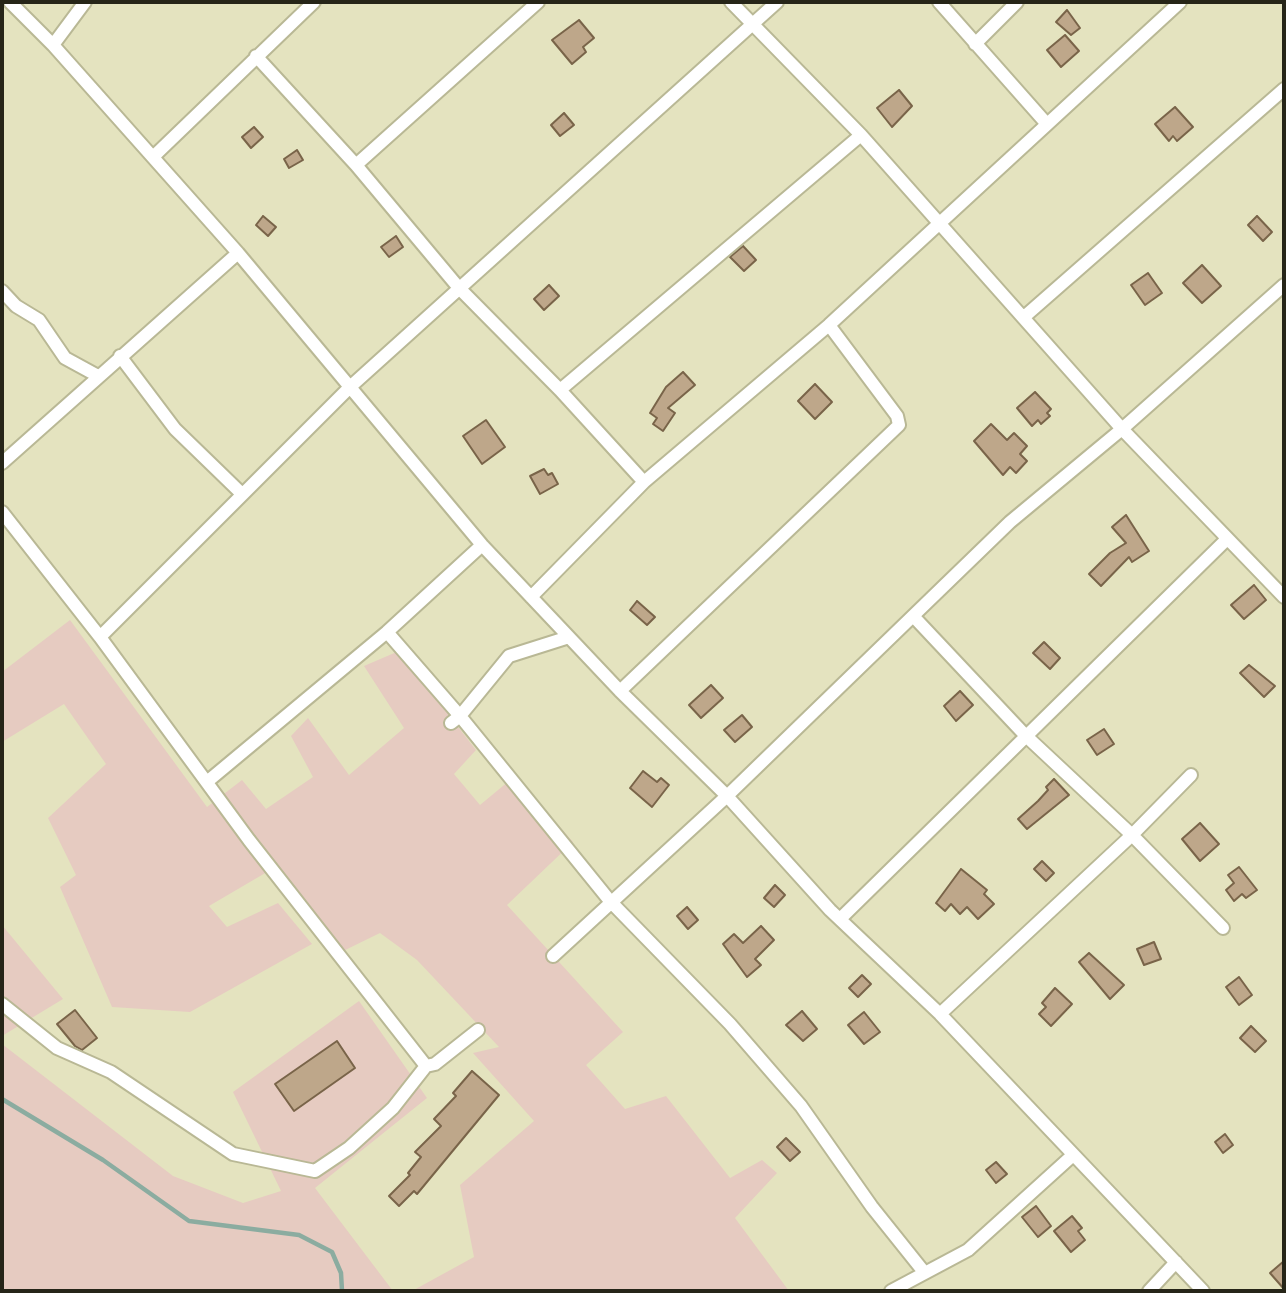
<!DOCTYPE html>
<style>
body{margin:0}
#map{position:relative;width:1286px;height:1293px;overflow:hidden;background:#e4e3bf;font-family:Helvetica,sans-serif}
canvas{display:block}
.frame{position:absolute;inset:0;border:4px solid #262518;pointer-events:none}
</style>
<div id="map">
<canvas width="1286" height="1293"></canvas>
<div class="frame"></div>
</div>
<script>
const ctx = document.querySelector('canvas').getContext('2d');
ctx.lineJoin = 'round';
function fill(path, color) { ctx.fillStyle = color; ctx.fill(path, 'evenodd'); }
const shape = rows => new Path2D(rows.map(r => 'M' + r).join(''));
function strokePath(path, color, width, dash) { ctx.strokeStyle = color; ctx.lineWidth = width; ctx.lineCap = dash ? 'butt' : 'round'; ctx.setLineDash(dash || []); ctx.stroke(path); }
fill(shape([
 [70,620,207,807,242,780,266,809,313,777,291,736,308,718,349,775,404,728,364,666,399,651,476,750,454,774,480,805,515,776,573,842,507,905,623,1032,586,1065,625,1109,666,1096,730,1178,762,1160,777,1173,735,1218,789,1291,412,1291,474,1257,460,1185,534,1121,473,1053,499,1047,417,960,380,933,337,954,267,872,209,906,227,927,278,903,312,944,190,1012,112,1007,60,887,76,875,48,818,106,764,64,704,2,742,2,672],
 [2,925,63,999,2,1036],
 [359,1001,427,1098,315,1188,393,1291,2,1291,2,1044,173,1176,243,1203,281,1191,233,1092]
]), '#e6cbc1');
strokePath(shape([
 [2,1099,103,1160,189,1221,299,1235,332,1252,341,1273,342,1291]
]), '#8baca0', 4.5);
const building = shape([
 [1067,10,1080,28,1071,35,1056,22,1067,10],
 [579,20,594,38,583,47,586,52,572,64,552,40,579,20],
 [1065,35,1079,51,1061,67,1047,50,1065,35],
 [899,90,912,106,892,127,877,108,899,90],
 [1175,107,1193,127,1177,141,1173,136,1169,141,1155,124,1175,107],
 [564,113,574,125,560,136,551,125,564,113],
 [254,127,263,137,251,148,242,137,254,127],
 [297,150,303,160,289,168,284,159,297,150],
 [263,216,276,227,268,236,256,225,263,216],
 [1257,216,1272,232,1263,241,1248,225,1257,216],
 [396,236,403,247,389,257,381,247,396,236],
 [743,246,756,260,744,271,730,257,743,246],
 [1202,265,1221,286,1202,303,1183,283,1202,265],
 [1148,273,1162,293,1145,305,1131,285,1148,273],
 [549,285,559,296,544,310,534,299,549,285],
 [683,372,695,385,668,408,675,413,663,431,653,424,657,418,650,413,666,387,683,372],
 [815,384,832,402,815,419,798,401,815,384],
 [1035,392,1051,409,1047,413,1050,416,1041,424,1038,420,1032,426,1017,408,1035,392],
 [486,420,505,447,482,464,463,436,486,420],
 [991,424,1007,440,1014,433,1027,446,1020,454,1027,461,1016,473,1010,467,1003,475,974,441,991,424],
 [544,469,548,475,552,473,558,484,540,494,530,476,544,469],
 [1126,515,1149,551,1132,562,1129,557,1101,586,1089,574,1110,553,1126,543,1112,527,1126,515],
 [1254,585,1266,600,1244,619,1231,605,1254,585],
 [637,601,655,617,647,625,630,610,637,601],
 [1044,642,1060,658,1050,669,1033,653,1044,642],
 [1249,665,1275,686,1264,697,1240,673,1249,665],
 [711,685,723,698,701,718,689,705,711,685],
 [960,691,973,705,956,721,944,706,960,691],
 [742,715,752,727,735,742,724,730,742,715],
 [1104,729,1114,744,1097,755,1087,740,1104,729],
 [643,771,657,782,661,778,669,785,652,807,630,788,643,771],
 [1054,779,1069,795,1027,829,1018,819,1038,801,1048,790,1046,787,1054,779],
 [1200,823,1219,844,1200,861,1182,839,1200,823],
 [1042,861,1054,873,1046,881,1034,869,1042,861],
 [1239,867,1257,890,1246,898,1242,894,1234,901,1226,890,1234,883,1228,875,1239,867],
 [961,869,987,890,984,894,994,904,978,919,967,907,960,914,951,904,945,911,936,903,961,869],
 [775,885,785,895,774,907,764,898,775,885],
 [687,907,698,920,688,929,677,916,687,907],
 [761,926,774,940,755,959,761,965,747,977,723,944,734,934,743,943,761,926],
 [1154,942,1161,959,1144,965,1137,949,1154,942],
 [1089,953,1124,985,1110,999,1079,962,1089,953],
 [862,975,871,984,858,997,849,988,862,975],
 [1239,977,1252,995,1239,1005,1226,987,1239,977],
 [1055,988,1072,1004,1051,1026,1039,1014,1046,1007,1042,1003,1055,988],
 [75,1010,97,1038,82,1050,75,1046,57,1024,75,1010],
 [802,1011,817,1029,803,1041,786,1025,802,1011],
 [864,1012,880,1032,864,1044,848,1025,864,1012],
 [1251,1026,1266,1041,1255,1052,1240,1038,1251,1026],
 [337,1041,355,1068,294,1111,275,1084,337,1041],
 [472,1071,499,1095,417,1194,414,1191,399,1206,389,1196,410,1175,408,1173,421,1157,415,1152,441,1126,434,1119,456,1096,453,1093,472,1071],
 [1225,1134,1233,1145,1223,1153,1215,1142,1225,1134],
 [786,1138,800,1152,790,1161,777,1147,786,1138],
 [996,1162,1007,1174,996,1183,986,1170,996,1162],
 [1036,1206,1051,1226,1038,1237,1022,1217,1036,1206],
 [1072,1216,1082,1228,1078,1231,1085,1240,1071,1252,1054,1231,1072,1216],
 [1284,1261,1284,1289,1270,1273,1284,1261]
]);
fill(building, '#bea78a');
strokePath(building, '#796449', 2);
const minor = shape([
 [10,2,53,45,238,253,482,545,620,691,727,796,830,910,940,1014,1203,1291],
 [731,2,861,135,1122,429,1284,597],
 [939,2,1046,123],
 [975,44,1017,2],
 [53,45,85,2],
 [256,56,356,165,459,288,560,390,644,482],
 [153,157,314,2],
 [356,165,538,2],
 [2,291,16,306,39,320,65,358,98,376],
 [1024,317,1284,89],
 [120,356,175,429,242,494],
 [560,390,861,135],
 [2,463,238,253],
 [2,512,100,637,249,840,426,1066],
 [531,597,644,482,829,325,1180,2],
 [914,617,1025,735,1132,835,940,1014],
 [387,632,460,716,610,901,730,1024,801,1106,872,1207,924,1272],
 [100,637,350,387,777,2],
 [620,691,899,425,897,416,829,325],
 [451,723,460,716,509,656,569,637],
 [1191,775,1132,835,1223,928],
 [208,781,387,632,482,545],
 [840,919,1227,539],
 [553,956,727,796,1010,522,1122,429,1284,285],
 [2,1004,57,1048,111,1072,233,1154,315,1171,349,1148,393,1108,426,1066,435,1064,478,1030],
 [891,1291,968,1250,1073,1155],
 [1149,1291,1176,1262]
]);
strokePath(minor, '#b9b895', 16);
strokePath(minor, '#fff', 12);
</script>
